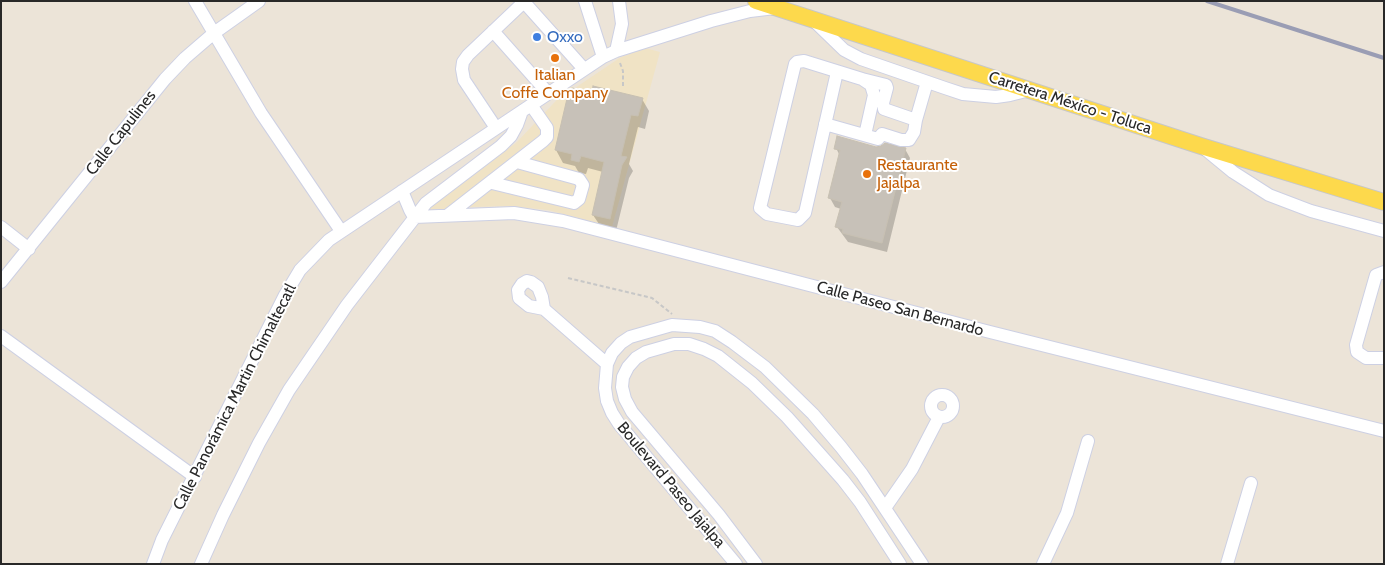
<!DOCTYPE html>
<meta charset="utf-8">
<style>
body{margin:0}
#map{position:relative;width:1385px;height:565px;overflow:hidden;background:#ece4d8;font-family:Cabin,sans-serif}
canvas{display:block}
.frame{position:absolute;inset:0;border:2px solid #282828;pointer-events:none}
</style>
<div id="map">
<canvas width="1385" height="565"></canvas>
<div class="frame"></div>
</div>
<script>
const ctx = document.querySelector('canvas').getContext('2d');
ctx.lineJoin = 'round';
function fill(path, color) { ctx.fillStyle = color; ctx.fill(path, 'evenodd'); }
const shape = rows => new Path2D(rows.map(r => 'M' + r).join(''));
function strokePath(path, color, width, dash) { ctx.strokeStyle = color; ctx.lineWidth = width; ctx.lineCap = dash ? 'butt' : 'round'; ctx.setLineDash(dash || []); ctx.stroke(path); }
function drawText(font, color, halo, rows, align = 'center') {
  ctx.font = font + ' Cabin,sans-serif'; ctx.lineWidth = 4; ctx.setLineDash([]); ctx.textBaseline = 'middle'; ctx.strokeStyle = halo; ctx.fillStyle = color; for (const [text, x, y, turn = 0] of rows) {
    ctx.save(); ctx.translate(x, y); ctx.rotate((+turn || 0) * Math.PI / 180); ctx.textAlign = isNaN(turn) ? turn : align; if (halo) ctx.strokeText(text, 0, 0); ctx.fillText(text, 0, 0); ctx.restore();
  }
}
fill(shape([
 [645,48,660,52,612,227,548,210,509,206,468,207,421,213,471,174,516,143,569,87,575,88,621,57]
]), '#f0e3c5');
fill(shape([
 [593,94,642,99,649,111,645,129,638,127,629,164,633,171,629,178,616,231,601,227,593,215,603,172,588,168,586,174,579,173,575,166,563,163,556,150],
 [836,148,905,149,910,158,887,252,848,242,837,227,841,209,835,207,830,198,840,156]
]), '#0003');
const building = shape([
 [593,86,643,98,638,116,631,115,621,156,627,157,622,165,610,219,592,215,604,162,581,156,579,162,571,160,572,154,555,150,569,90,572,88,592,92,593,86],
 [837,136,876,147,881,146,885,143,906,148,882,243,842,233,843,229,835,227,842,202,828,198,840,150,834,149,837,136]
]);
fill(building, '#c7c1b8');
strokePath(building, '#c7c0b2', 1);
const minor = shape([
 [195,1,261,113,341,231],
 [585,1,603,57],
 [524,2,584,69],
 [814,21,844,50,861,59,945,88,963,94,996,97,1010,95,1030,90],
 [493,31,548,93],
 [616,51,622,24,619,1],
 [837,72,805,213,798,220,767,214,760,208,795,64,797,62,804,61,862,79,871,85,874,95,865,135],
 [862,79,886,85,887,88,883,103,884,109,916,120],
 [825,124,878,139,882,134,901,140,909,140,914,132,916,120,927,82],
 [496,128,464,80,462,69,463,62,468,55,525,1],
 [1205,149,1233,172,1269,195,1311,211,1384,231],
 [492,183,570,202,574,203,579,199,583,185,579,179,517,162],
 [402,191,410,210,414,217,514,213,563,221,986,331,1384,431],
 [448,215,543,141,547,137,547,128,531,105],
 [1,227,29,249],
 [1384,272,1376,275,1356,345,1357,352,1366,358,1384,358],
 [1,282,165,79,185,58,214,33,259,1],
 [544,309,542,297,538,287,531,282,527,281,522,284,518,290,519,298,529,306,544,309,607,364],
 [1,336,195,477],
 '931 406a11 11 0 1 1 22 0a11 11 0 1 1-22 0Z',
 [885,508,912,469,939,417],
 [153,564,162,540,285,295,300,270,329,240,603,57,616,51,711,21,750,11,775,8],
 [201,564,223,515,259,443,289,390,347,305,426,203,501,146,511,136,517,125,522,111],
 [736,564,619,424,612,413,607,401,605,388,607,364,612,353,621,343,630,337,672,325,700,327,715,331,732,342,765,367,813,414,841,447,862,474,922,564],
 [756,564,719,515,632,412,625,399,622,387,623,377,628,367,636,358,646,352,674,344,689,344,704,349,718,356,752,383,787,417,843,480,860,502,900,564],
 [1043,564,1067,513,1088,441],
 [1227,564,1251,483]
]);
const major = shape([
 [756,1,1201,146,1384,202]
]);
strokePath(minor, '#cdd0e3', 14);
strokePath(major, '#c7c7c7', 18);
strokePath(shape([
 [620,63,623,71,623,88],
 [568,278,652,298,672,314]
]), '#c7c7c7', 2, [4, 2.5]);
strokePath(minor, '#fff', 12);
strokePath(major, '#fdd94c', 16);
strokePath(shape([
 [1207,1,1384,58]
]), '#9a9db4', 4);
for (const [x, y, r, color] of [
 [537,37,5,"#3f7fe0"],
 [555,58,5,"#e8710a"],
 [867,174,5,"#e8710a"]
]) { const dot = new Path2D(); dot.arc(x, y, r, 0, 2 * Math.PI); ctx.fillStyle = color; ctx.fill(dot); strokePath(dot, '#fff', 2); }
drawText('16px', '#366cbe', '#fff', [
 ["Oxxo",547,37]
], 'left');
drawText('16px', '#c56008', '#fff', [
 ["Italian",555,75],
 ["Coffe Company",555,93],
 ["Restaurante",877,165,"left"],
 ["Jajalpa",877,183,"left"]
]);
drawText('16px', '#282828', '#fff', [
 ["Carretera México - Toluca",1070,103,18],
 ["Calle Capulines",121,133,-52],
 ["Calle Paseo San Bernardo",900,309,15],
 ["Calle Panorámica Martin Chimaltecatl",235,397,-63],
 ["Boulevard Paseo Jajalpa",671,485,50]
]);
</script>
